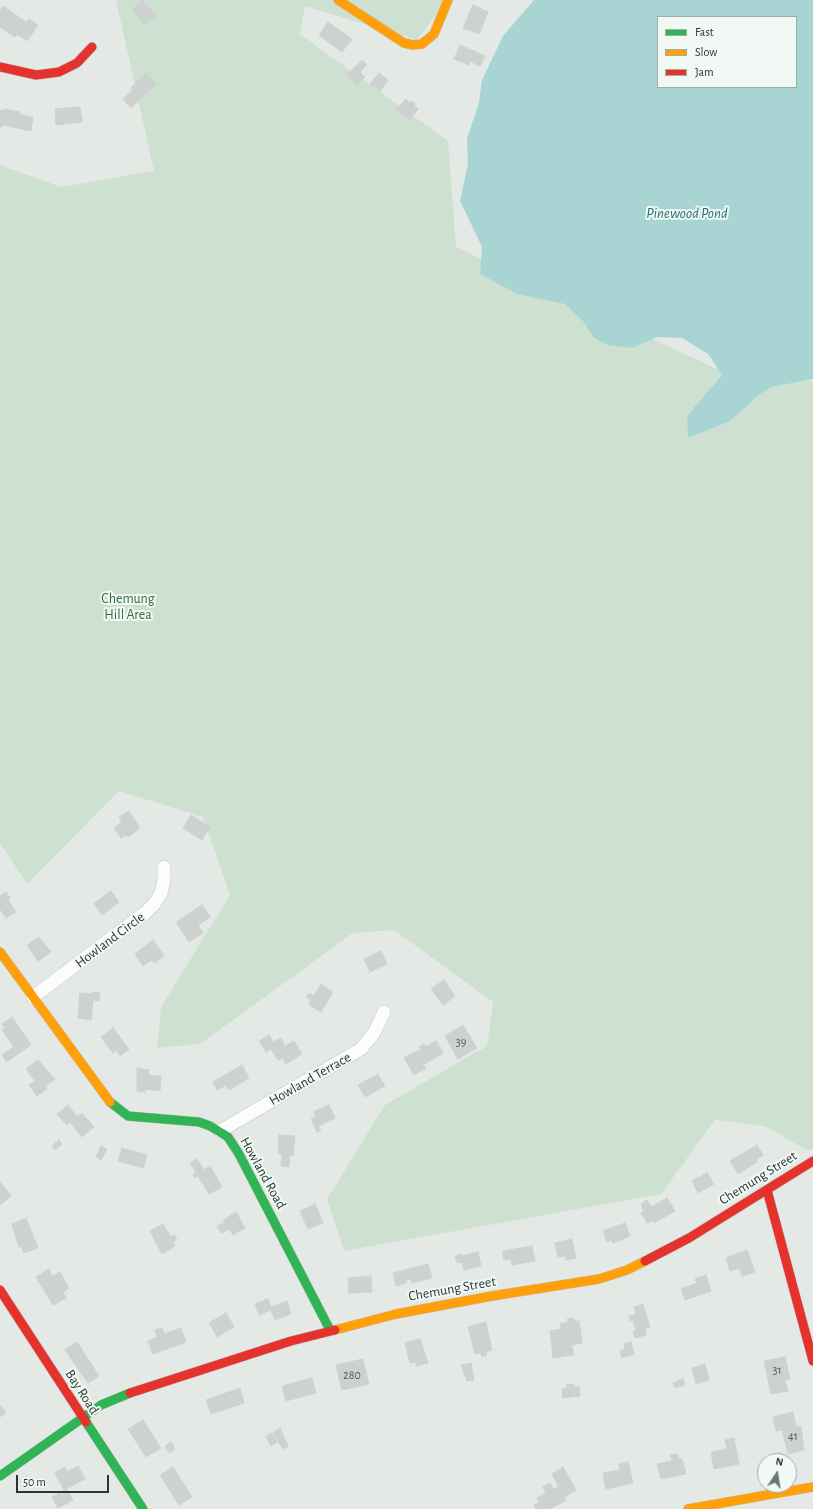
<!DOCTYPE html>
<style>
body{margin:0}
#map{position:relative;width:813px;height:1509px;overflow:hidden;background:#e4e9e6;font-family:"Alegreya Sans",sans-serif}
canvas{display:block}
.legend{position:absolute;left:657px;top:16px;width:140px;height:72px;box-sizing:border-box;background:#f2f8f4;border:1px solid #9faca6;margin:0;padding:5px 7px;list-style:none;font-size:12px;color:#233a31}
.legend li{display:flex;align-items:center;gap:8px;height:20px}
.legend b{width:20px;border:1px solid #9faca6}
.north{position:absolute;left:757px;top:1453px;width:40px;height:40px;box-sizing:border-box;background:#f2f8f4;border:1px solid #9faca6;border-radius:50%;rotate:12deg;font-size:11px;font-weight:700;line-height:16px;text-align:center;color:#233a31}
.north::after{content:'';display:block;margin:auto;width:14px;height:18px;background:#677770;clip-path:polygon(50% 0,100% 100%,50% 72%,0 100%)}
.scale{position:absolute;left:16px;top:1475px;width:93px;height:18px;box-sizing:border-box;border:2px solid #233a31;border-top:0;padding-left:5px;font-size:12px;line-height:14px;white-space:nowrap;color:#233a31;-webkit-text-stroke:3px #f2f8f4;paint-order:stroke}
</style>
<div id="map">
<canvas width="813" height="1509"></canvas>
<ul class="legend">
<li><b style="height:5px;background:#30b455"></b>Fast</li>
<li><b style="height:5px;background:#ff9f0a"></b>Slow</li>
<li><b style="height:5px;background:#e5322d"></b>Jam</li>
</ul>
<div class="north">N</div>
<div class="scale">50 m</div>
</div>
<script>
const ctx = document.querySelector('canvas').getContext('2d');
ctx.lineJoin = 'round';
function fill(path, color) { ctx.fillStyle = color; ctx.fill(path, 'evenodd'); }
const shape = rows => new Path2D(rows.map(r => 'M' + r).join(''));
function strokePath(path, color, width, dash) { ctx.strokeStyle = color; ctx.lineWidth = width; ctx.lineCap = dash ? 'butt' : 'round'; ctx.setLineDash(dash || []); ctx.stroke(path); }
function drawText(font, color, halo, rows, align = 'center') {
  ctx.font = font + ' "Alegreya Sans",sans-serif'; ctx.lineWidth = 4; ctx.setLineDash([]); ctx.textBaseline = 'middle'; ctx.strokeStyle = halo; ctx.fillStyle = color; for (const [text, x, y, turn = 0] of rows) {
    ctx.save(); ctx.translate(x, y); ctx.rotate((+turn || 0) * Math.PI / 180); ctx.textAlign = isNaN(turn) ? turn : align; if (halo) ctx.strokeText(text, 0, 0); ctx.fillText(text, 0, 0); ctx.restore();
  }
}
fill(shape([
 [116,0,447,0,417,40,305,6,300,34,448,141,456,247,734,377,813,381,813,1148,808,1151,765,1126,715,1120,661,1194,344,1251,327,1199,385,1105,487,1046,493,1002,394,930,353,933,200,1044,157,1048,161,1007,230,895,203,817,119,791,27,884,0,843,0,165,61,187,154,171]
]), '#cee1d1');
fill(shape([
 [534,0,813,0,813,379,771,387,760,394,730,421,688,438,687,416,722,375,708,354,682,338,657,337,632,348,608,345,594,338,583,321,565,304,517,294,480,274,482,247,460,201,468,164,467,138,479,103,482,80,503,36],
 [658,17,796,17,796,87,658,87]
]), '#a8d5d4');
const building = shape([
 [142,0,156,15,145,25,132,10,142,0],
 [473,5,488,12,479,34,463,28,473,5],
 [3,6,26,22,29,19,38,25,27,41,17,34,15,37,0,27,0,11,3,6],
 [328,22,352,39,342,52,319,35,328,22],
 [460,45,485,56,480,66,470,61,469,65,454,59,460,45],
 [362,60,367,65,360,72,365,77,357,85,347,75,362,60],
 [146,73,156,84,131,108,123,99,133,90,131,88,146,73],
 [379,73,388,80,380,91,370,84,379,73],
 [406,99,410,103,412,101,415,104,414,105,418,109,410,120,397,109,406,99],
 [80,107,82,122,56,125,55,109,80,107],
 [5,109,20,112,20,115,33,117,31,131,2,125,2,127,0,127,0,110,5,111,5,109],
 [129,811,140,828,128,837,126,835,121,838,114,828,122,822,119,817,129,811],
 [191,815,210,827,202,840,183,828,191,815],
 [111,891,119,902,102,915,94,903,111,891],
 [6,892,10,898,8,900,16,912,6,918,0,909,0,896,6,892],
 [202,905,210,917,198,925,203,933,189,942,176,922,202,905],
 [39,937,51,952,38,961,27,945,39,937],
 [153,940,164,956,154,963,152,960,143,966,135,954,153,940],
 [381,951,387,964,370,972,364,959,381,951],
 [444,980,455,996,443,1005,431,989,444,980],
 [321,984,333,992,321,1012,308,1004,311,1000,306,997,309,993,314,996,321,984],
 [93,992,100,993,99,1001,93,1000,91,1020,78,1018,80,993,93,994,93,992],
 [12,1017,31,1045,6,1062,2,1055,14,1047,2,1030,5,1028,2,1024,12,1017],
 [463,1025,477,1048,458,1059,445,1036,463,1025],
 [113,1028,129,1049,120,1056,116,1050,113,1053,101,1037,113,1028],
 [269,1035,273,1042,281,1038,285,1046,294,1041,302,1054,286,1064,283,1058,278,1060,271,1049,266,1052,259,1041,269,1035],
 [436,1041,443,1053,423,1065,426,1068,414,1075,404,1058,416,1051,417,1052,421,1050,419,1047,424,1044,426,1047,436,1041],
 [38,1060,55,1079,45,1086,47,1089,37,1096,29,1085,35,1081,26,1069,38,1060],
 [242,1065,249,1078,229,1090,226,1085,217,1090,213,1082,242,1065],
 [137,1068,149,1070,148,1075,161,1076,160,1091,145,1089,145,1092,137,1091,137,1068],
 [378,1074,385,1086,365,1097,358,1085,378,1074],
 [68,1105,77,1117,82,1113,94,1127,82,1137,70,1122,67,1125,57,1114,68,1105],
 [329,1105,335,1118,318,1126,321,1130,317,1132,311,1119,316,1117,313,1112,329,1105],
 [279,1135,295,1136,293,1156,290,1155,289,1167,281,1166,282,1154,278,1153,279,1135],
 [59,1140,62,1144,55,1150,52,1146,59,1140],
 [757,1145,763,1155,756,1160,757,1162,738,1174,730,1161,757,1145],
 [101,1146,107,1149,101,1160,96,1157,101,1146],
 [122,1148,147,1155,143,1168,118,1161,122,1148],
 [197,1159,204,1170,210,1166,222,1187,209,1194,198,1176,195,1178,193,1174,196,1172,190,1163,197,1159],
 [707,1173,714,1184,698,1193,692,1181,707,1173],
 [0,1182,11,1196,0,1205,0,1182],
 [667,1198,675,1211,654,1223,653,1220,647,1223,641,1213,644,1211,641,1204,647,1200,651,1207,667,1198],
 [315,1204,323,1223,308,1229,300,1211,315,1204],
 [236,1212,245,1228,233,1235,229,1229,221,1233,217,1226,225,1222,223,1220,236,1212],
 [26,1218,38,1248,24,1253,21,1246,19,1247,12,1224,26,1218],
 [625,1223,630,1236,613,1243,612,1240,607,1242,603,1231,625,1223],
 [163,1224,171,1237,174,1235,177,1240,173,1242,175,1246,162,1254,150,1231,163,1224],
 [572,1239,576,1258,566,1260,565,1256,558,1257,555,1243,572,1239],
 [532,1246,535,1261,512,1265,511,1259,504,1260,503,1251,532,1246],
 [747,1250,755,1272,742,1276,739,1268,730,1271,726,1258,747,1250],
 [478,1252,481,1266,464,1270,462,1262,457,1263,455,1256,462,1254,462,1256,478,1252],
 [428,1264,432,1278,412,1283,411,1279,405,1281,406,1283,396,1286,393,1273,428,1264],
 [49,1269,52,1276,60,1272,69,1288,63,1292,66,1298,53,1305,36,1277,49,1269],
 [706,1275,711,1291,685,1300,681,1289,697,1283,695,1279,706,1275],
 [371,1276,372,1292,349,1293,348,1278,371,1276],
 [268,1299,271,1307,287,1301,291,1314,275,1320,271,1310,259,1315,255,1304,268,1299],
 [643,1304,650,1327,645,1329,646,1335,635,1338,633,1332,636,1331,633,1320,630,1321,629,1316,636,1314,634,1307,643,1304],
 [226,1313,234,1327,217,1337,209,1323,226,1313],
 [574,1318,574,1321,579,1321,582,1343,572,1345,574,1355,553,1358,550,1331,561,1329,560,1324,568,1322,567,1319,574,1318],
 [486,1322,492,1350,486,1352,487,1355,482,1357,481,1353,475,1354,468,1327,486,1322],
 [162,1328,164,1334,181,1328,186,1342,153,1354,148,1341,157,1337,155,1330,162,1328],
 [420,1339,428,1363,417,1366,415,1362,410,1363,405,1343,420,1339],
 [77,1342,99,1376,88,1383,65,1350,77,1342],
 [631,1342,634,1354,622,1358,620,1351,625,1349,624,1344,631,1342],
 [785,1357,790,1379,785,1380,788,1391,771,1394,764,1361,785,1357],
 [363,1359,369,1384,342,1390,336,1365,363,1359],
 [471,1363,474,1380,467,1381,461,1365,471,1363],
 [705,1364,709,1380,696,1384,692,1368,705,1364],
 [312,1378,316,1393,286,1401,282,1386,312,1378],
 [683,1379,685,1385,675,1388,673,1383,683,1379],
 [574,1384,574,1387,579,1386,580,1396,563,1398,562,1389,567,1388,566,1385,574,1384],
 [240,1388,244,1403,211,1414,206,1400,240,1388],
 [0,1405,6,1413,0,1417,0,1405],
 [793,1412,796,1427,801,1426,804,1450,788,1454,782,1430,776,1431,773,1417,793,1412],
 [143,1420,161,1448,146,1457,128,1429,143,1420],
 [280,1428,288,1446,283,1449,273,1433,280,1428],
 [271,1433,277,1442,271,1446,266,1437,271,1433],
 [734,1438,739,1464,714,1469,711,1452,727,1449,725,1440,734,1438],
 [171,1442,175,1449,169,1453,165,1446,171,1442],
 [677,1454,679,1459,682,1459,686,1474,661,1479,657,1464,672,1461,670,1455,677,1454],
 [628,1462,633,1483,606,1489,603,1473,620,1470,619,1464,628,1462],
 [78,1466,85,1479,64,1490,55,1473,65,1467,67,1472,78,1466],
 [173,1467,192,1497,179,1505,160,1475,173,1467],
 [563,1467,576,1490,564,1497,566,1500,550,1509,536,1509,534,1505,539,1502,537,1498,546,1493,543,1487,550,1483,553,1489,559,1487,552,1474,563,1467],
 [67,1489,73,1500,58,1508,52,1497,67,1489]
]);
fill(building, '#cdd1cf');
strokePath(building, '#cdd2cf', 1);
const street = shape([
 [33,997,145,913,155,903,161,893,164,880,164,867],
 [220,1131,361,1049,374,1033,384,1012]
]);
const fast = shape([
 [110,1102,128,1116,199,1122,210,1126,228,1137,239,1154,330,1330],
 [86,1422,143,1509],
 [0,1476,101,1405,130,1393]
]);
const slow = shape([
 [338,0,404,43,413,45,422,44,434,34,448,0],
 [0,952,110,1102],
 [335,1330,396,1314,492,1296,599,1279,627,1270,645,1261],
 [688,1509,813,1487]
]);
const jam = shape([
 [0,67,36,75,59,72,77,63,92,47],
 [767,1190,813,1361],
 [645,1261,689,1238,813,1161],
 [0,1290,86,1422],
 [130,1393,291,1341,335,1330]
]);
strokePath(street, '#c1c6c3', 14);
strokePath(fast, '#c0c6c3', 10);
strokePath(slow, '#c0c6c3', 10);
strokePath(jam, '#c0c6c3', 10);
strokePath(street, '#fbfcfb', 13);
strokePath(fast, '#30b455', 9);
strokePath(slow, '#ff9f0a', 9);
strokePath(jam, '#e5322d', 9);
drawText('12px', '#4e6059', null, [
 ["39",461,1042],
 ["31",777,1370],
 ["280",352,1375],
 ["41",793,1436]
]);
drawText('14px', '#316e3f', '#f2f8f4', [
 ["Chemung",128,599],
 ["Hill Area",128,615]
]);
drawText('14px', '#233a31', '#f2f8f4', [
 ["Howland Circle",110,940,-37],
 ["Howland Terrace",310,1079,-30],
 ["Howland Road",263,1173,61],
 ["Chemung Street",758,1178,-32],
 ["Chemung Street",452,1289,-10],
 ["Bay Road",82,1392,57]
]);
drawText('italic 15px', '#227172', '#f2f8f4', [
 ["Pinewood Pond",687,213]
]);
</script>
